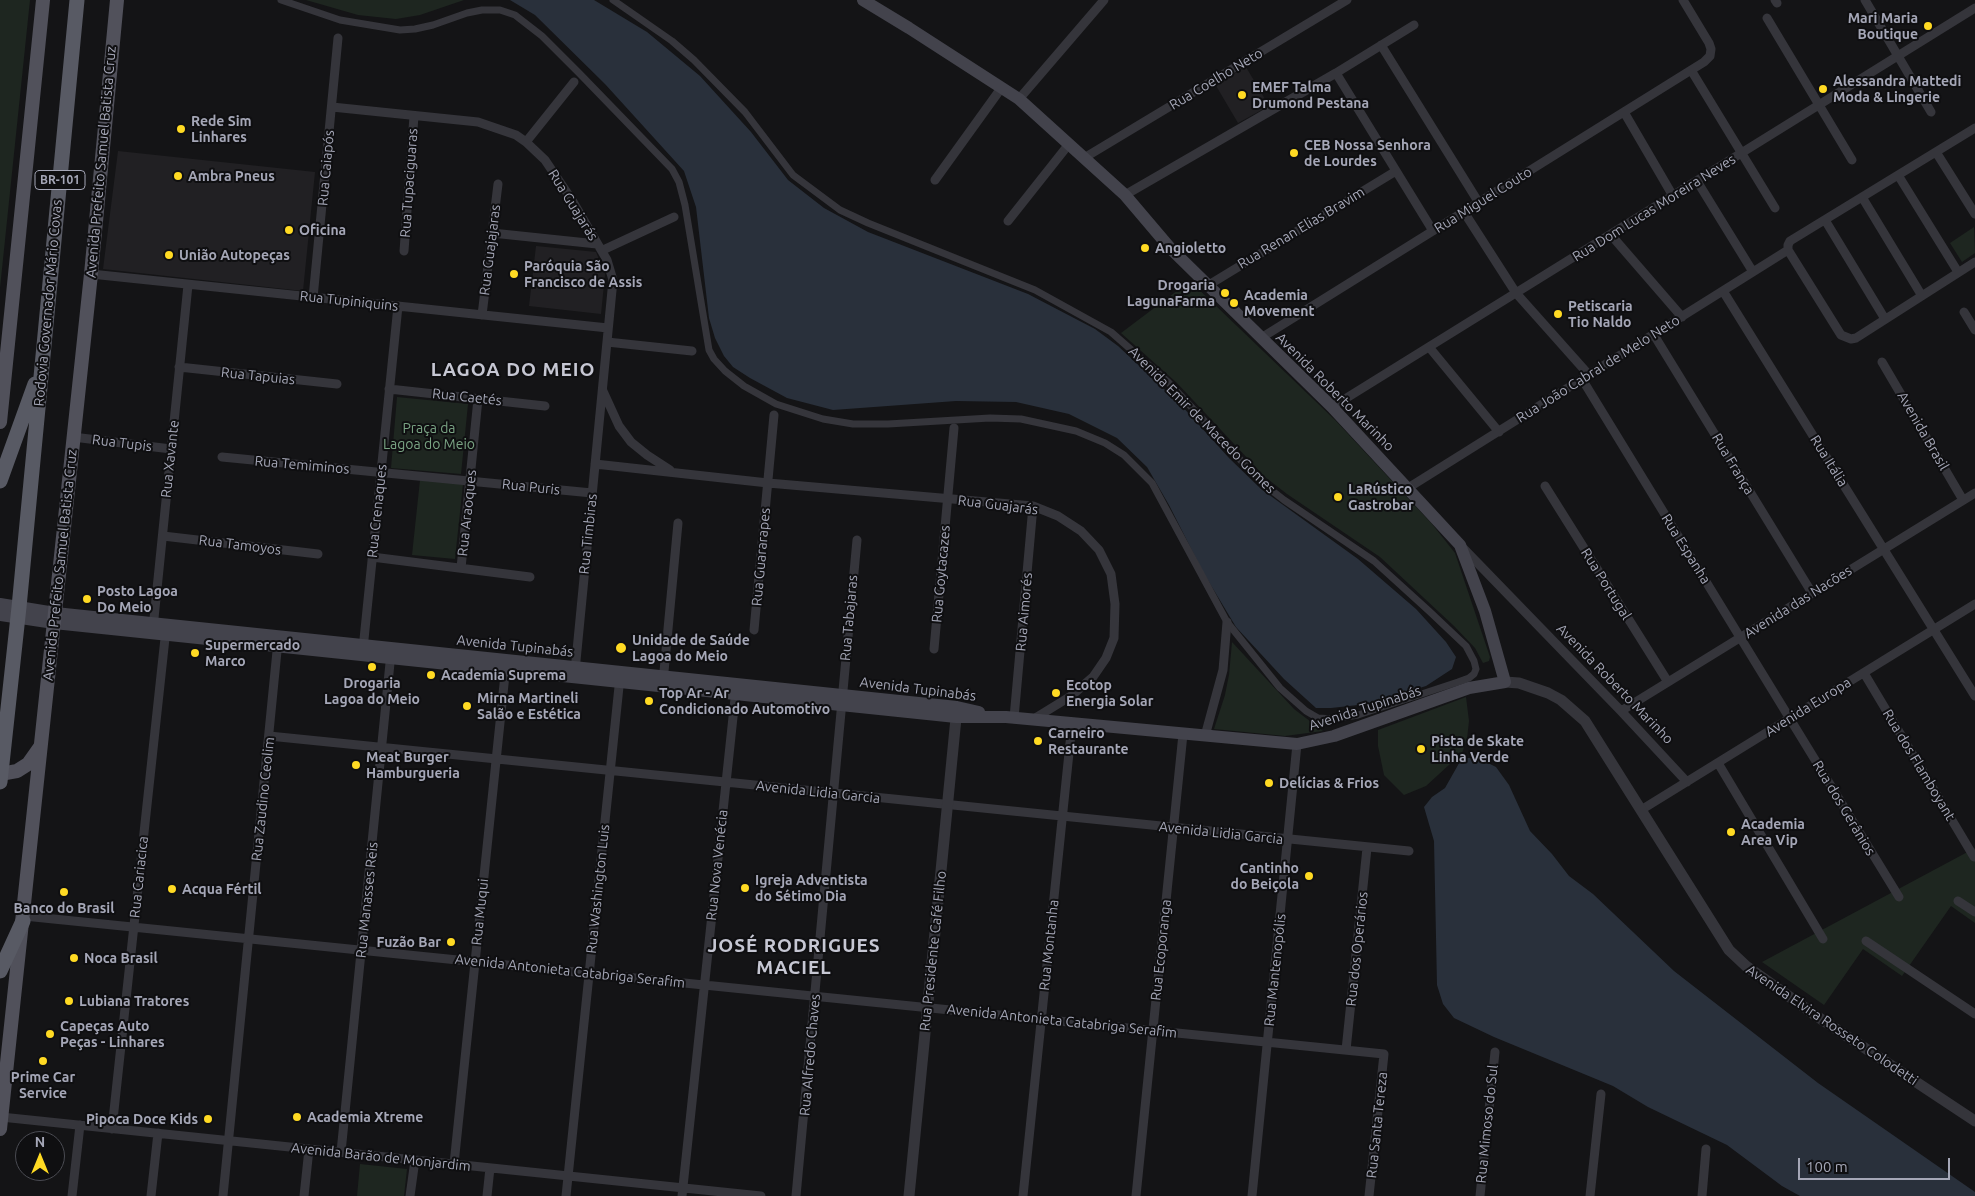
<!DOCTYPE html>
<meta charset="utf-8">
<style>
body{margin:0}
#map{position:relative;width:1975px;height:1196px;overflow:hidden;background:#141416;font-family:Ubuntu,sans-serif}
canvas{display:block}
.north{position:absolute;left:15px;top:1131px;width:50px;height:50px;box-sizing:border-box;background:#0f0f11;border:1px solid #4b4c53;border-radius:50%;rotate:0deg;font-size:14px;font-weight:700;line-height:20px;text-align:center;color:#a5a7b7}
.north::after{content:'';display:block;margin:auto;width:18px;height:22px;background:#ffda23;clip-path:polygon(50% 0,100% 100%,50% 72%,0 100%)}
.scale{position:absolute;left:1798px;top:1158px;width:152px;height:22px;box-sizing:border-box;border:2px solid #a5a7b7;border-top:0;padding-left:6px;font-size:15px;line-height:18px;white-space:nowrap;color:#a5a7b7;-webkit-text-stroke:4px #0f0f11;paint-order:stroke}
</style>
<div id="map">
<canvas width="1975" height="1196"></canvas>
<div class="north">N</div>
<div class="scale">100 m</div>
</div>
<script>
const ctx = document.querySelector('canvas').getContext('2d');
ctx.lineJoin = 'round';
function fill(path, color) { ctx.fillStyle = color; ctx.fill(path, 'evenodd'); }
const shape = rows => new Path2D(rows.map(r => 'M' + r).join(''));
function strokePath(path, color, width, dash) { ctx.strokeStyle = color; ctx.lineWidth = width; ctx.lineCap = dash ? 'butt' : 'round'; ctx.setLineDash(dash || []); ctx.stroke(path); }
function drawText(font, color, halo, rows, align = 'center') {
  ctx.font = font + ' Ubuntu,sans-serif'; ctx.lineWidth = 4; ctx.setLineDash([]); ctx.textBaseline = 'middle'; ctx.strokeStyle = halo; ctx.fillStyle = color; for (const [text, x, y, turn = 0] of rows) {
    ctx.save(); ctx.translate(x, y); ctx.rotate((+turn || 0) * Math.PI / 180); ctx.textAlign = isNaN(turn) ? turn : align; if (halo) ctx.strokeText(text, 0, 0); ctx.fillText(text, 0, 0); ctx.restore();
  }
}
fill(shape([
 [1246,67,1269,106,1238,123,1215,84],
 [118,151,315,172,303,291,103,269],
 [536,246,596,252,605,274,601,314,529,306]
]), '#212023');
fill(shape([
 [0,0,30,0,0,288],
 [306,0,464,0,420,15,396,19,358,15],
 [1974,227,1975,253,1962,262,1950,243],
 [1190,281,1336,421,1432,524,1455,553,1490,657,1489,661,1483,663,1475,648,1454,626,1380,557,1287,494,1265,477,1177,383,1121,333],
 [397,397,468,404,461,474,391,468],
 [420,480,463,484,455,559,412,555],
 [1232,642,1294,709,1323,731,1285,736,1214,729,1225,695,1229,675],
 [1466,697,1469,721,1467,739,1462,753,1426,786,1404,795,1384,775,1378,746,1378,730],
 [1975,848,1975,923,1951,906,1902,976,1863,949,1824,1005,1762,962],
 [360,1164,407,1169,404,1196,357,1196]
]), '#1e2620');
fill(shape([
 [510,0,594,0,647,32,700,76,751,132,788,180,824,208,868,232,1028,294,1095,329,1118,346,1180,404,1229,458,1261,489,1358,559,1416,609,1446,642,1456,657,1452,669,1426,686,1367,704,1331,708,1316,708,1284,679,1236,627,1203,572,1169,505,1147,467,1117,438,1069,414,1016,402,956,401,833,410,787,398,750,378,733,367,724,356,715,338,709,318,696,207,684,171,605,84,535,15],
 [1462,758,1478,758,1496,767,1509,785,1530,831,1552,854,1569,876,1593,894,1674,971,1818,1083,1975,1192,1975,1196,1800,1196,1782,1186,1727,1145,1648,1107,1613,1086,1494,1037,1454,1018,1443,1004,1437,985,1434,841,1424,807,1432,797,1445,788]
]), '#29303b');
strokePath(shape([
 [281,0,340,20,400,30,415,29,433,25,467,13,482,10,500,10,515,15,542,36,580,74,672,169,679,182,685,205,709,350,714,359,725,371,744,386,776,404,823,419,853,424,888,424,990,418,1021,419,1076,431,1105,443,1124,455,1152,483,1227,622,1280,688,1306,711,1318,718,1334,719,1358,715,1458,682,1469,678,1474,674,1476,669,1474,661,1466,646,1429,611,1374,561,1284,500,1261,482,1168,382,1111,332,1035,290,868,223,840,210,793,175,745,112,694,60,672,41,613,0]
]), '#35353b', 7);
strokePath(shape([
 [1775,0,1777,3],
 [1865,0,1931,112],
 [1767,18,1852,160],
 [1381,45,1479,203],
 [1691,70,1775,208],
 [1336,73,1433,231],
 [1019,99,1104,0],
 [332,107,478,122,516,135,526,142,545,160,572,200,607,260,613,280,575,671],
 [1624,112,1673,196],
 [1975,128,1790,241,1788,245,1788,250,1841,335,1851,339,1856,338,1975,262],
 [526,142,574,82],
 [1936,152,1975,214],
 [1084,158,1347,0],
 [1898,175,1958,272],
 [935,180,1002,87],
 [1697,181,1753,272],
 [1125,195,1336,73,1414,25],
 [1862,197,1922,296],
 [1464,212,1516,293,1589,375],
 [1825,220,1885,319],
 [1008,221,1069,144],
 [492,233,597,244],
 [1611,235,1682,317],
 [603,250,674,217],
 [404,251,414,116],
 [91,274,608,328],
 [1207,286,1396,171],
 [1723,291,1975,696],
 [313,298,338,38],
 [1964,312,1975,330],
 [482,315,498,184],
 [1654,335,1812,593],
 [1261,338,1704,62,1710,56,1711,49,1709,43,1683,0],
 [607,342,692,351],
 [1429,347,1499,432],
 [1882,362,1963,500],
 [179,367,337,384],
 [1582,379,1899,897],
 [389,389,545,406],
 [603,391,619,426,631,442,647,455,670,470],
 [1332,407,1975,8],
 [73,437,171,449],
 [222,457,592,493],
 [595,464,768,483,1033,506,1058,516,1081,531,1099,550,1111,574,1115,604,1114,638,1106,658,1093,677,1071,696,1032,720],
 [1545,486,1668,682],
 [1408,488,1788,250],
 [163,536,318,554],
 [1464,549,1621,711,1687,782],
 [372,557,530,577],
 [461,568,478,399],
 [153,628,188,285],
 [754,630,774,415],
 [363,649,398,306],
 [934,649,954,428],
 [1864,673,1974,857],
 [663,682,678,523],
 [1621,711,1975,493],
 [1014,718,1033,506],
 [269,736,1409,851],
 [1205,736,1223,670,1227,622],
 [1718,763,1823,939],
 [1641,810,1975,604],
 [1958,901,1975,912],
 [24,916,1384,1054,1369,1196],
 [1866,941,1975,1014],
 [1346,1050,1367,848],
 [1,1117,761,1196],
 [112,1129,166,629],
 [341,1152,391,653],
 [454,1164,506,665],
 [72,1196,80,1125],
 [151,1196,158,1133],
 [223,1196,278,641],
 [304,1196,309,1149],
 [410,1196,415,1160],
 [487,1196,490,1168],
 [566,1196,620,677],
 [682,1196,736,689],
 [796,1196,857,540],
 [1023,1196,1072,724],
 [1136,1196,1183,734],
 [1252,1196,1297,744],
 [1480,1196,1495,1052],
 [1590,1196,1601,1094],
 [1702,1196,1706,1149]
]), '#35353b', 9);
strokePath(shape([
 [1505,682,1519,683,1548,693,1561,700,1585,721,1729,950,1746,966,1818,1017,1975,1121],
 [909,1196,957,708]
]), '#35353b', 11);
strokePath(shape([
 [0,604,55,613,957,707,979,712],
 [0,615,54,623,956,717,1006,717,1297,744,1334,736,1469,688,1505,682,1485,611,1460,545,1332,407,1170,248,1125,195,1019,99,909,28,863,0]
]), '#43434c', 12);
strokePath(shape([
 [0,422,43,0],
 [0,774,17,771,28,764,40,747],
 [0,1129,91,274,117,0]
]), '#51515b', 14);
strokePath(shape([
 [0,481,35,384],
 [0,782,19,607,77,0],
 [0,971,23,921]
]), '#585a64', 15);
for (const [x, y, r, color] of [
 [1928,26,5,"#ffda23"],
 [1823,89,5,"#ffda23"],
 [1242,95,5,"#ffda23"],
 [181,129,5,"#ffda23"],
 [1294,153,5,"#ffda23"],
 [178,176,5,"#ffda23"],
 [289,230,5,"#ffda23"],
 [1145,248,5,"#ffda23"],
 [169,255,5,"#ffda23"],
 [514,274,5,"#ffda23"],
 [1225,293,5,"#ffda23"],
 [1234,303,5,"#ffda23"],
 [1558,314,5,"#ffda23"],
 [1338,497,5,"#ffda23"],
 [87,599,5,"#ffda23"],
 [621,648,6,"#ffda23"],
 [195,653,5,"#ffda23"],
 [372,667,5,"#ffda23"],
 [431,675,5,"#ffda23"],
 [1056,693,5,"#ffda23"],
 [649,701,5,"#ffda23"],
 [467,706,5,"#ffda23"],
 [1038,741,5,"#ffda23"],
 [1421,749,5,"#ffda23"],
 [356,765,5,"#ffda23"],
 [1269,783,5,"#ffda23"],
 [1731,832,5,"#ffda23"],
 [1309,876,5,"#ffda23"],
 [745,888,5,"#ffda23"],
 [172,889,5,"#ffda23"],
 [64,892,5,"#ffda23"],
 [451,942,5,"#ffda23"],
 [74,958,5,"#ffda23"],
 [69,1001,5,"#ffda23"],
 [50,1034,5,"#ffda23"],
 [43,1061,5,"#ffda23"],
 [297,1117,5,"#ffda23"],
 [208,1119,5,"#ffda23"]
]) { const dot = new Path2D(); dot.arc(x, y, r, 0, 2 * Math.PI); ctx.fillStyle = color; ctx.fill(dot); strokePath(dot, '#0f0f11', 2); }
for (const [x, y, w] of [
 [60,180,50]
]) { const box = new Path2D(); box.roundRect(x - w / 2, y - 9.5, w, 19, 4); ctx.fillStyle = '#0f0f11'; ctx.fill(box); strokePath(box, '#a5a7b7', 1); }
drawText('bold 12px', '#a5a7b7', null, [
 ["BR-101",60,180]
]);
drawText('bold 14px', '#a5a7b7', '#0f0f11', [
 ["Mari Maria",1918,18,"right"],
 ["Boutique",1918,34,"right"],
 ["Alessandra Mattedi",1833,81],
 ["Moda & Lingerie",1833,97],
 ["EMEF Talma",1252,87],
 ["Drumond Pestana",1252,103],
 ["Rede Sim",191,121],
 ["Linhares",191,137],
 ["CEB Nossa Senhora",1304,145],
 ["de Lourdes",1304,161],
 ["Ambra Pneus",188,176],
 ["Oficina",299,230],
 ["Angioletto",1155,248],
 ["União Autopeças",179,255],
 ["Paróquia São",524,266],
 ["Francisco de Assis",524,282],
 ["Drogaria",1215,285,"right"],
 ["LagunaFarma",1215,301,"right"],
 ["Academia",1244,295],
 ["Movement",1244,311],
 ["Petiscaria",1568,306],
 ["Tio Naldo",1568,322],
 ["LaRústico",1348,489],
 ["Gastrobar",1348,505],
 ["Posto Lagoa",97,591],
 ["Do Meio",97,607],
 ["Unidade de Saúde",632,640],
 ["Lagoa do Meio",632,656],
 ["Supermercado",205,645],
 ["Marco",205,661],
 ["Academia Suprema",441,675],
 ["Drogaria",372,683,"center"],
 ["Lagoa do Meio",372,699,"center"],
 ["Ecotop",1066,685],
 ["Energia Solar",1066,701],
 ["Top Ar - Ar",659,693],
 ["Condicionado Automotivo",659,709],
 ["Mirna Martineli",477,698],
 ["Salão e Estética",477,714],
 ["Carneiro",1048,733],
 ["Restaurante",1048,749],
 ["Pista de Skate",1431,741],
 ["Linha Verde",1431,757],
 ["Meat Burger",366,757],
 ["Hamburgueria",366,773],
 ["Delícias & Frios",1279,783],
 ["Academia",1741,824],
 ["Area Vip",1741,840],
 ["Cantinho",1299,868,"right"],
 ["do Beiçola",1299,884,"right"],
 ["Igreja Adventista",755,880],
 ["do Sétimo Dia",755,896],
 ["Acqua Fértil",182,889],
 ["Banco do Brasil",64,908,"center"],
 ["Fuzão Bar",441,942,"right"],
 ["Noca Brasil",84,958],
 ["Lubiana Tratores",79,1001],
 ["Capeças Auto",60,1026],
 ["Peças - Linhares",60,1042],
 ["Prime Car",43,1077,"center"],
 ["Service",43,1093,"center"],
 ["Academia Xtreme",307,1117],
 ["Pipoca Doce Kids",198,1119,"right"]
], 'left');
drawText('14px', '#a5a7b7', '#0f0f11', [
 ["Rua Coelho Neto",1216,79,-31],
 ["Avenida Prefeito Samuel Batista Cruz",101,162,-85],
 ["Rua Caiapós",326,168,-85],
 ["Rua Tupaciguaras",409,183,-86],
 ["Rua Miguel Couto",1483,200,-32],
 ["Rua Guajarás",573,205,58],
 ["Rua Dom Lucas Moreira Neves",1654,208,-32],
 ["Rua Renan Elias Bravim",1301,228,-31],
 ["Rua Guajajaras",490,250,-83],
 ["Rua Tupiniquins",349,301,6],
 ["Rodovia Governador Mário Covas",48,303,-85],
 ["Rua João Cabral de Melo Neto",1598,369,-32],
 ["Rua Tapuias",258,376,6],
 ["Avenida Roberto Marinho",1335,392,45],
 ["Rua Caetés",467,397,6],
 ["Avenida Emir de Macedo Gomes",1202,420,45],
 ["Avenida Brasil",1923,431,60],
 ["Rua Tupis",122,443,7],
 ["Rua Xavante",170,459,-84],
 ["Rua Itália",1829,461,58],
 ["Rua França",1733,464,59],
 ["Rua Temiminos",302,465,5],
 ["Rua Puris",531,487,6],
 ["Rua Guajarás",998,505,7],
 ["Rua Crenaques",377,511,-84],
 ["Rua Araoques",467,513,-84],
 ["Rua Timbiras",588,534,-84],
 ["Rua Tamoyos",240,545,7],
 ["Rua Espanha",1686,549,58],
 ["Rua Guararapes",761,557,-85],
 ["Avenida Prefeito Samuel Batista Cruz",60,565,-84],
 ["Rua Goytacazes",941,574,-85],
 ["Rua Portugal",1606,584,58],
 ["Avenida das Nacões",1798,602,-32],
 ["Rua Aimorés",1024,612,-85],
 ["Rua Tabajaras",849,618,-85],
 ["Avenida Tupinabás",515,646,6],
 ["Avenida Roberto Marinho",1615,684,46],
 ["Avenida Tupinabás",918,689,7],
 ["Avenida Europa",1808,707,-32],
 ["Avenida Tupinabás",1365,708,-18],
 ["Rua dos Flamboyant",1919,765,59],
 ["Avenida Lidia Garcia",818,792,6],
 ["Rua Zaudino Ceolim",263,799,-84],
 ["Rua dos Gerânios",1844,808,59],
 ["Avenida Lidia Garcia",1221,833,6],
 ["Rua Nova Venécia",717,865,-84],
 ["Rua Cariacica",139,877,-84],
 ["Rua Washington Luis",598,889,-84],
 ["Rua Manasses Reis",367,900,-84],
 ["Rua Muqui",480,912,-84],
 ["Rua Montanha",1049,945,-84],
 ["Rua dos Operários",1357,949,-84],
 ["Rua Ecoporanga",1161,950,-84],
 ["Rua Presidente Café Filho",933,951,-84],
 ["Rua Mantenopólis",1275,970,-84],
 ["Avenida Antonieta Catabriga Serafim",570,971,6],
 ["Avenida Antonieta Catabriga Serafim",1062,1021,6],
 ["Avenida Elvira Rosseto Colodetti",1832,1025,34],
 ["Rua Alfredo Chaves",810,1055,-85],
 ["Rua Mimoso do Sul",1487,1124,-84],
 ["Rua Santa Tereza",1377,1125,-84],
 ["Avenida Barão de Monjardim",381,1157,6]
]);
drawText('14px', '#7aa484', '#0f0f11', [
 ["Praça da",429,428],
 ["Lagoa do Meio",429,444]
]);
ctx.letterSpacing = '1px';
drawText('bold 19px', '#c6c7d3', '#0f0f11', [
 ["LAGOA DO MEIO",513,370],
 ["JOSÉ RODRIGUES",794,946],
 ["MACIEL",794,968]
]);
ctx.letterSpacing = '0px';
</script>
